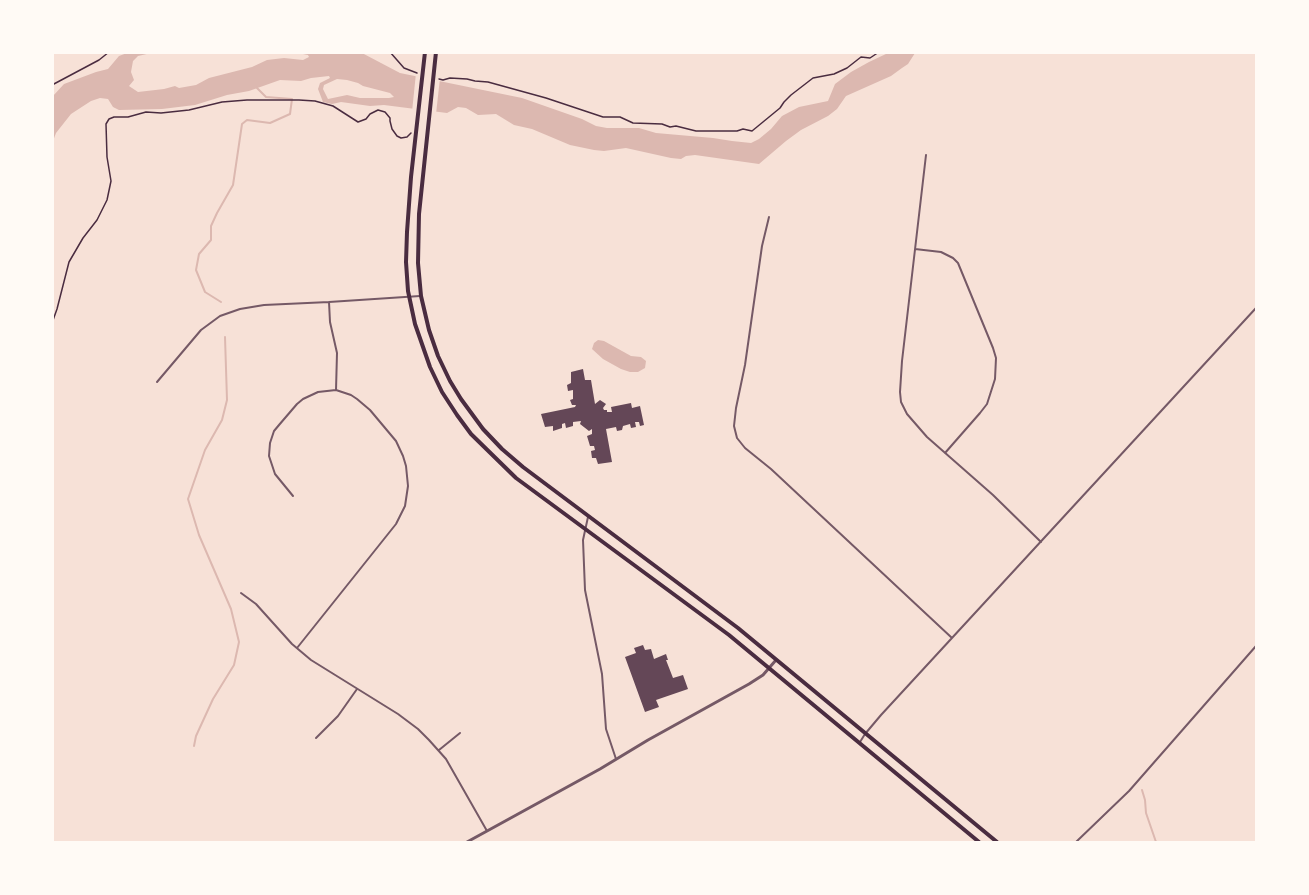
<!DOCTYPE html>
<style>
body{margin:0}
#map{position:relative;width:1309px;height:895px;overflow:hidden;background:#f7e1d7;font-family:"Playfair Display",serif}
canvas{display:block}
.frame{position:absolute;inset:0;border:54px solid #fffaf5;pointer-events:none}
</style>
<div id="map">
<canvas width="1309" height="895"></canvas>
<div class="frame"></div>
</div>
<script>
const ctx = document.querySelector('canvas').getContext('2d');
ctx.lineJoin = 'round';
function fill(path, color) { ctx.fillStyle = color; ctx.fill(path, 'evenodd'); }
const shape = rows => new Path2D(rows.map(r => 'M' + r).join(''));
function strokePath(path, color, width, dash) { ctx.strokeStyle = color; ctx.lineWidth = width; ctx.lineCap = dash ? 'butt' : 'round'; ctx.setLineDash(dash || []); ctx.stroke(path); }
fill(shape([
 [127,53,151,53,138,56,133,61,131,72,134,80,129,86,138,92,164,89,175,86,179,88,196,85,209,78,252,67,267,60,284,58,303,60,309,57,308,55,298,53,362,53,400,73,522,98,582,119,596,126,607,128,639,128,656,133,713,138,732,141,751,143,759,139,771,129,782,116,799,107,828,101,835,84,851,72,869,62,888,53,915,53,908,64,902,68,891,76,846,96,837,109,828,116,801,130,786,141,759,164,695,155,686,156,681,159,671,158,626,148,604,151,594,150,570,145,532,129,514,125,496,114,478,115,466,108,458,107,447,113,384,105,370,106,341,102,332,104,323,102,318,89,320,83,330,78,329,76,311,78,301,81,280,80,249,91,227,95,195,105,162,109,119,110,113,107,108,99,100,98,91,101,71,114,56,133,53,141,53,96,64,84,96,72,108,69,119,56],
 [337,79,347,80,358,83,363,86,390,93,394,97,389,98,360,98,347,95,328,99,323,89,324,85],
 [598,340,604,341,631,356,641,357,646,361,645,368,638,372,630,372,621,369,603,359,592,349,594,343]
]), '#dcb8b0');
fill(shape([
 [416,73,440,78,436,114,412,112]
]), '#f7e1d7');
strokePath(shape([
 [221,302,205,292,196,270,199,254,211,240,211,226,217,213,233,185,242,124,247,120,270,123,290,114,292,99,266,97,255,86],
 [194,746,196,736,213,699,234,665,239,642,231,609,199,535,188,499,205,450,222,420,227,400,225,337],
 [1142,790,1145,800,1146,813,1156,842]
]), '#dcb8b0', 2);
fill(shape([
 [583,369,585,380,591,380,595,404,600,400,606,404,603,408,604,410,607,410,607,412,612,412,611,407,631,403,632,408,640,406,644,425,640,426,639,422,635,422,636,427,631,428,630,424,623,426,622,430,617,431,616,427,606,429,612,462,598,464,596,458,592,458,591,451,595,450,594,446,590,446,587,436,592,434,592,429,589,431,580,424,581,421,573,422,573,426,566,428,565,423,562,424,562,428,553,431,553,426,545,427,541,414,575,407,576,405,572,405,570,400,573,399,573,390,568,391,567,385,571,383,571,372],
 [643,645,645,650,651,649,654,659,666,654,668,660,666,660,673,678,683,675,688,689,656,700,659,707,645,712,625,657,636,653,634,648]
]), '#644757');
strokePath(shape([
 [390,52,404,68,417,73],
 [439,79,443,80,450,78,467,79,475,81,488,82,546,98,603,117,620,117,633,123,662,124,670,127,676,126,696,131,737,131,743,129,752,131,780,108,784,102,791,95,813,78,834,74,847,68,861,57,870,58,879,52],
 [52,85,99,60,109,52],
 [52,323,57,309,69,262,83,238,97,220,107,200,111,181,107,157,106,124,109,119,114,117,128,117,146,112,161,113,189,110,222,102,247,100,299,100,315,101,333,106,358,122,366,119,370,114,378,110,385,112,390,118,390,121,392,129,397,136,401,138,407,137,411,133]
]), '#4a2c40', 1.5);
strokePath(shape([
 [926,155,902,361,900,392,901,402,907,414,927,437,993,495,1041,542],
 [769,217,762,246,745,365,736,408,734,426,737,438,745,448,771,469,952,638],
 [915,249,941,252,953,258,958,263,993,348,996,358,995,379,987,404,980,413,945,453],
 [329,302,330,322,337,353,336,390],
 [157,382,201,330,220,316,240,309,264,305,329,302,420,296],
 [293,496,275,474,269,456,270,443,274,431,279,425,297,404,303,399,318,392,336,390,351,395,357,399,370,410,396,441,403,456,406,466,408,486,405,506,396,524,297,648],
 [588,517,583,540,585,590,602,674,606,729,616,759],
 [241,593,256,604,292,644,311,660,398,714,418,729,429,740,446,759,487,831],
 [316,738,338,716,357,689],
 [860,742,865,734,881,715,1256,308],
 [439,750,460,733],
 [1076,842,1129,791,1256,646]
]), '#755966', 2);
strokePath(shape([
 [467,842,600,769,648,740,749,684,763,675,776,660]
]), '#755966', 3);
strokePath(shape([
 [425,52,411,177,407,232,406,262,408,291,415,324,430,367,442,392,457,415,471,434,516,478,729,635,979,842],
 [436,52,419,214,418,263,421,296,429,330,438,356,450,381,461,399,483,429,502,449,523,467,738,628,997,842]
]), '#4a2c40', 4);
</script>
